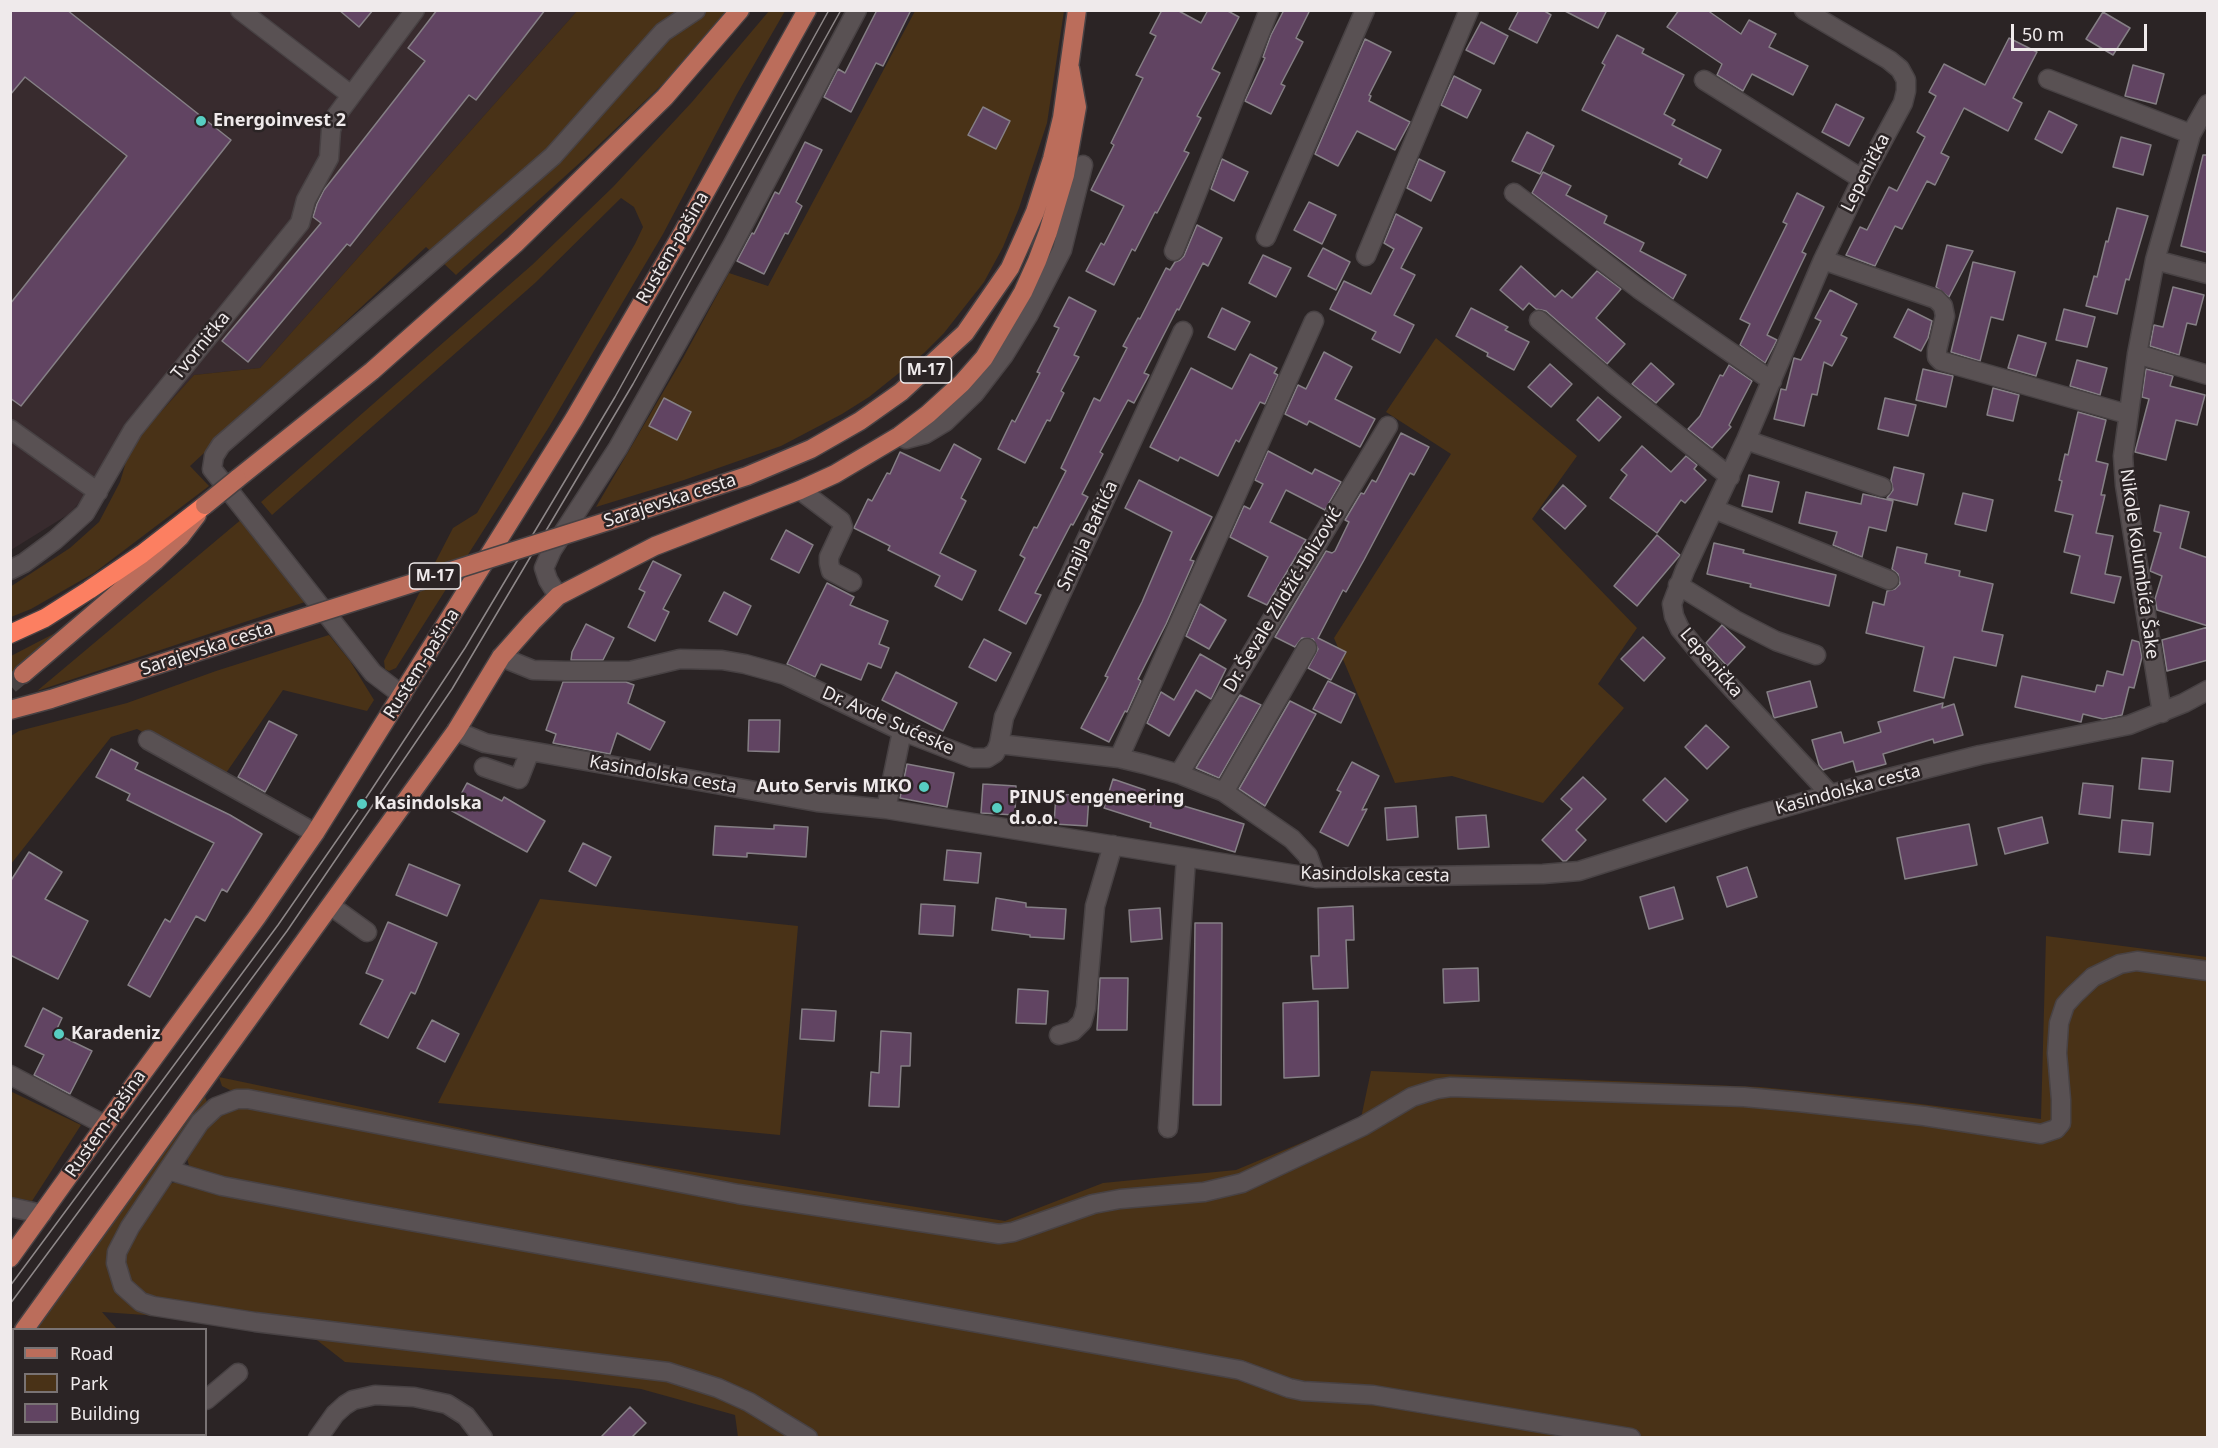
<!DOCTYPE html>
<meta charset="utf-8">
<style>
body{margin:0}
#map{position:relative;width:2218px;height:1448px;overflow:hidden;background:#2b2425;font-family:"Noto Sans",sans-serif}
canvas{display:block}
.frame{position:absolute;inset:0;border:12px solid #efeaeb;pointer-events:none}
.legend{position:absolute;left:12px;top:1328px;width:195px;height:108px;box-sizing:border-box;background:#2b2425;border:2px solid #797374;margin:0;padding:8px 10px;list-style:none;font-size:18px;color:#efeaeb}
.legend li{display:flex;align-items:center;gap:12px;height:30px}
.legend b{width:30px;border:2px solid #797374}
.scale{position:absolute;left:2011px;top:24px;width:136px;height:27px;box-sizing:border-box;border:3px solid #efeaeb;border-top:0;padding-left:8px;font-size:18px;line-height:21px;white-space:nowrap;color:#efeaeb;-webkit-text-stroke:4px #2b2425;paint-order:stroke}
</style>
<div id="map">
<canvas width="2218" height="1448"></canvas>
<div class="frame"></div>
<ul class="legend">
<li><b style="height:8px;background:#bb6d5b"></b>Road</li>
<li><b style="height:16px;background:#493217"></b>Park</li>
<li><b style="height:16px;background:#614462"></b>Building</li>
</ul>
<div class="scale">50 m</div>
</div>
<script>
const ctx = document.querySelector('canvas').getContext('2d');
ctx.lineJoin = 'round';
function fill(path, color) { ctx.fillStyle = color; ctx.fill(path, 'evenodd'); }
const shape = rows => new Path2D(rows.map(r => 'M' + r).join(''));
function strokePath(path, color, width, dash) { ctx.strokeStyle = color; ctx.lineWidth = width; ctx.lineCap = dash ? 'butt' : 'round'; ctx.setLineDash(dash || []); ctx.stroke(path); }
function drawText(font, color, halo, rows, align = 'center') {
  ctx.font = font + ' "Noto Sans",sans-serif'; ctx.lineWidth = 5; ctx.setLineDash([]); ctx.textBaseline = 'middle'; ctx.strokeStyle = halo; ctx.fillStyle = color; for (const [text, x, y, turn = 0] of rows) {
    ctx.save(); ctx.translate(x, y); ctx.rotate((+turn || 0) * Math.PI / 180); ctx.textAlign = isNaN(turn) ? turn : align; if (halo) ctx.strokeText(text, 0, 0); ctx.fillText(text, 0, 0); ctx.restore();
  }
}
fill(shape([
 [11,11,577,11,260,368,194,375,69,514,11,550]
]), '#382b2e');
fill(shape([
 [577,11,731,11,668,79,584,159,456,275,426,247,190,466,209,486,94,573,31,609,11,617,10,587,70,548,99,522,120,482,131,445,194,375,260,368],
 [769,11,785,11,737,94,663,234,549,427,396,668,389,671,385,669,384,661,453,528,477,513,635,244,643,227,634,207,621,198,535,283,272,515,261,502,532,265,613,187,692,102],
 [915,11,1064,11,1047,123,1019,208,1003,247,984,282,944,333,924,353,869,397,842,414,781,446,684,480,596,507,683,358,729,273,768,286],
 [1436,338,1577,456,1532,519,1637,628,1598,684,1624,708,1543,803,1452,776,1395,783,1334,638,1451,454,1386,412],
 [243,518,305,602,37,691],
 [77,627,11,679,11,656,59,631],
 [329,635,350,661,374,700,367,711,283,690,224,776,137,729,111,737,11,864,11,736,19,731,127,703,216,671],
 [540,899,798,926,780,1135,438,1103],
 [2046,936,2207,957,2207,966,2139,956,2071,988,2055,1114,2051,1121,2045,1126,1448,1083,1248,1176,1009,1227,771,1196,236,1093,222,1086,219,1077,599,1157,1005,1221,1103,1183,1236,1170,1361,1118,1371,1071,1760,1087,1872,1098,2041,1119],
 [2128,967,2207,975,2207,1437,1648,1437,1404,1395,1316,1387,218,1180,190,1169,186,1155,216,1114,245,1106,973,1235,1088,1209,1195,1197,1430,1095,1745,1102,2050,1139,2064,1086,2068,1014,2090,987],
 [10,1091,81,1125,32,1201,11,1197],
 [205,1096,208,1106,125,1224,124,1297,595,1367,700,1387,799,1437,738,1437,735,1415,641,1389,568,1380,345,1362,313,1337,145,1315,102,1312,117,1329,36,1330],
 [180,1182,1346,1398,1599,1437,817,1437,786,1419,696,1375,153,1302,128,1283,122,1257,166,1184]
]), '#493217');
const building = shape([
 [10,10,67,10,231,140,21,406,10,398,10,304,127,156,25,77,10,95,10,10],
 [339,10,373,10,359,27,339,10],
 [437,10,545,10,476,100,469,95,350,246,347,244,248,362,222,341,321,223,313,217,317,204,324,190,425,61,408,48,437,10],
 [877,10,911,10,883,66,876,63,851,112,824,97,838,69,845,73,877,10],
 [1162,10,1177,10,1201,23,1208,10,1226,10,1239,17,1212,69,1220,73,1197,116,1201,118,1184,151,1189,153,1157,213,1155,212,1135,251,1132,249,1114,285,1086,271,1101,243,1104,245,1124,206,1091,190,1114,145,1111,143,1143,78,1136,75,1156,36,1150,33,1162,10],
 [1284,10,1310,10,1296,38,1303,42,1281,84,1285,86,1271,114,1245,101,1265,58,1263,57,1271,35,1284,10],
 [1519,10,1543,10,1551,15,1537,43,1509,29,1519,10],
 [1563,10,1607,10,1598,28,1563,10],
 [1679,10,1707,10,1741,34,1749,20,1776,34,1769,47,1808,66,1793,95,1752,74,1743,91,1717,75,1722,64,1667,27,1679,10],
 [2103,12,2130,28,2113,55,2086,39,2103,12],
 [1481,22,1508,36,1494,64,1466,50,1481,22],
 [1617,35,1644,49,1642,53,1684,75,1664,114,1675,120,1672,125,1721,150,1707,178,1679,164,1682,159,1582,110,1605,65,1602,63,1617,35],
 [2009,38,2037,52,2013,98,2022,103,2008,131,1964,108,1941,153,1949,157,1935,185,1927,181,1902,229,1895,226,1875,266,1846,255,1860,227,1867,230,1889,187,1897,191,1925,137,1917,132,1936,96,1929,92,1944,64,1985,85,2009,38],
 [1365,39,1391,52,1369,95,1371,96,1369,101,1410,122,1395,150,1357,131,1338,166,1315,154,1365,39],
 [2133,65,2164,74,2156,104,2125,96,2133,65],
 [1454,76,1481,90,1467,118,1441,105,1454,76],
 [1836,104,1864,118,1849,146,1822,132,1836,104],
 [983,107,1010,121,996,149,968,135,983,107],
 [2049,111,2077,125,2062,153,2035,139,2049,111],
 [1527,132,1554,146,1540,174,1512,161,1527,132],
 [2121,137,2151,145,2143,175,2113,167,2121,137],
 [805,142,822,150,796,202,802,206,788,234,785,233,764,274,737,261,752,233,754,234,775,192,779,194,805,142],
 [2203,155,2208,155,2208,253,2181,246,2203,155],
 [1222,159,1248,172,1234,201,1211,189,1222,159],
 [1419,159,1445,172,1431,201,1407,188,1419,159],
 [1543,172,1571,186,1566,195,1607,216,1604,223,1644,243,1640,251,1686,275,1673,299,1532,193,1543,172],
 [1797,193,1824,207,1802,252,1806,254,1767,335,1777,340,1765,363,1740,345,1750,324,1740,319,1787,224,1783,222,1797,193],
 [1309,202,1336,215,1322,244,1294,230,1309,202],
 [2117,208,2148,216,2129,280,2126,279,2117,314,2086,306,2094,276,2097,277,2106,241,2108,242,2117,208],
 [1396,214,1422,228,1401,268,1415,275,1394,315,1414,325,1400,353,1372,339,1376,332,1330,309,1344,281,1371,294,1394,249,1384,243,1396,214],
 [1197,225,1222,238,1208,266,1203,263,1179,310,1177,309,1144,373,1149,375,1134,403,1128,400,1100,452,1103,454,1082,494,1088,497,1073,525,1071,524,1035,593,1041,595,1026,624,999,610,1025,558,1020,555,1034,527,1037,528,1066,471,1061,468,1094,398,1100,401,1127,348,1123,346,1138,318,1140,319,1166,268,1170,270,1175,262,1180,260,1184,256,1197,225],
 [1947,245,1973,251,1949,297,1936,287,1947,245],
 [1323,248,1350,262,1336,290,1308,276,1323,248],
 [1263,255,1291,268,1276,297,1249,283,1263,255],
 [1973,262,2015,272,2003,320,1991,317,1980,361,1951,352,1973,262],
 [1521,266,1555,297,1562,290,1572,298,1597,271,1621,289,1596,318,1625,344,1607,364,1546,311,1536,309,1529,303,1523,310,1500,290,1521,266],
 [2173,287,2204,295,2196,325,2187,323,2179,355,2150,346,2154,325,2163,327,2173,287],
 [1830,290,1857,304,1841,335,1847,338,1832,366,1824,362,1817,395,1812,394,1804,426,1774,419,1781,389,1786,390,1794,358,1801,360,1821,321,1815,318,1830,290],
 [1069,297,1096,311,1074,355,1079,357,1061,391,1064,393,1050,421,1047,420,1025,463,998,449,1012,420,1015,422,1040,373,1037,372,1059,328,1054,326,1069,297],
 [1222,308,1250,322,1235,350,1208,337,1222,308],
 [1471,308,1508,327,1505,330,1529,342,1514,370,1487,356,1488,353,1456,336,1471,308],
 [1908,309,1932,321,1928,338,1921,351,1894,337,1908,309],
 [2064,309,2095,317,2087,347,2056,340,2064,309],
 [2018,335,2046,343,2036,376,2008,368,2018,335],
 [1324,352,1352,367,1335,399,1375,419,1360,447,1309,421,1307,425,1285,414,1298,385,1306,389,1324,352],
 [1250,354,1277,368,1274,373,1278,375,1265,404,1260,402,1239,442,1236,440,1218,476,1180,457,1178,461,1150,447,1191,368,1232,389,1250,354],
 [2077,360,2107,368,2100,395,2070,386,2077,360],
 [1651,363,1674,384,1656,403,1632,384,1651,363],
 [1550,364,1572,384,1551,407,1528,387,1550,364],
 [1729,365,1752,381,1729,425,1731,427,1712,448,1688,429,1700,416,1720,375,1723,376,1729,365],
 [1923,369,1953,376,1946,407,1916,400,1923,369],
 [2146,369,2173,376,2170,386,2205,395,2197,425,2176,420,2166,460,2135,452,2149,399,2142,397,2146,369],
 [1993,388,2019,395,2013,421,1987,415,1993,388],
 [1598,397,1621,417,1599,441,1577,420,1598,397],
 [664,398,691,412,677,440,649,426,664,398],
 [1885,398,1916,405,1908,436,1878,429,1885,398],
 [2078,412,2106,420,2096,461,2108,464,2101,495,2105,495,2096,533,2113,536,2105,574,2121,577,2114,603,2071,593,2080,556,2064,552,2073,515,2055,511,2062,481,2059,480,2065,454,2068,455,2078,412],
 [1401,433,1429,447,1414,475,1410,473,1364,560,1346,592,1343,590,1318,638,1346,652,1331,680,1308,668,1318,649,1313,639,1302,638,1295,647,1275,637,1326,551,1332,553,1335,551,1349,522,1345,520,1361,493,1364,494,1372,480,1376,482,1401,433],
 [954,444,981,459,961,498,966,501,940,553,976,571,962,600,935,586,940,576,888,550,890,546,854,528,868,499,872,501,887,473,890,474,900,452,940,471,954,444],
 [1642,446,1671,472,1686,456,1697,465,1694,469,1706,480,1685,503,1681,500,1657,533,1610,498,1627,475,1621,470,1642,446],
 [1268,451,1312,474,1315,469,1341,482,1325,510,1286,490,1270,522,1306,540,1267,605,1248,596,1268,557,1230,537,1244,506,1250,509,1263,484,1255,480,1268,451],
 [1894,467,1924,474,1917,505,1887,498,1893,490,1891,480,1894,467],
 [1749,475,1779,482,1772,512,1742,506,1749,475],
 [1139,480,1212,517,1190,560,1194,561,1166,624,1138,679,1141,681,1127,712,1125,711,1109,742,1081,728,1108,677,1105,676,1142,602,1172,532,1125,508,1139,480],
 [1563,485,1586,506,1565,529,1542,509,1563,485],
 [1806,492,1861,504,1863,494,1893,501,1886,531,1869,527,1862,557,1833,545,1837,532,1799,523,1806,492],
 [1963,493,1993,500,1986,531,1955,524,1963,493],
 [2160,505,2189,512,2180,548,2208,558,2208,626,2157,610,2155,599,2162,576,2150,571,2161,533,2154,531,2160,505],
 [786,530,813,545,799,573,771,559,786,530],
 [1657,535,1680,555,1637,606,1614,586,1657,535],
 [1714,543,1744,550,1743,553,1836,575,1829,606,1750,587,1751,584,1707,574,1714,543],
 [1897,547,1927,554,1925,563,1960,571,1959,576,1993,584,1982,631,2003,635,1996,666,1954,657,1944,698,1914,691,1924,647,1866,633,1873,602,1884,605,1887,591,1895,589,1900,584,1898,574,1892,569,1897,547],
 [653,561,681,575,663,609,669,612,655,641,628,627,645,592,639,589,653,561],
 [827,583,854,597,850,605,888,621,879,644,889,648,881,668,868,663,861,680,821,664,815,677,787,664,827,583],
 [724,592,751,606,737,635,709,621,724,592],
 [1200,604,1226,620,1209,649,1186,636,1200,604],
 [586,624,614,638,603,660,571,660,572,652,586,624],
 [1722,625,1745,647,1727,666,1706,643,1722,625],
 [2208,627,2208,660,2167,671,2162,640,2208,627],
 [1643,637,1665,658,1644,681,1621,659,1643,637],
 [984,639,1011,653,996,681,969,667,984,639],
 [2132,640,2139,642,2142,657,2134,688,2129,687,2122,715,2103,719,2083,714,2081,722,2015,707,2022,676,2095,692,2097,685,2103,686,2107,671,2123,675,2132,640],
 [1200,654,1226,669,1211,699,1196,690,1169,736,1147,723,1161,692,1174,700,1200,654],
 [896,672,957,703,943,731,882,700,896,672],
 [1328,681,1355,694,1341,723,1313,709,1328,681],
 [1810,681,1817,707,1774,718,1767,692,1810,681],
 [563,682,626,682,634,685,628,703,665,722,650,750,617,733,610,754,553,743,556,734,546,730,563,682],
 [1240,695,1261,705,1219,778,1196,768,1240,695],
 [1290,701,1316,714,1265,806,1239,789,1290,701],
 [1943,703,1942,708,1954,704,1963,735,1934,743,1933,739,1883,754,1886,764,1856,772,1853,761,1823,770,1819,765,1812,740,1841,732,1844,743,1881,732,1878,722,1943,703],
 [749,720,780,720,779,752,748,751,749,720],
 [269,721,297,735,265,792,238,777,269,721],
 [1706,725,1729,747,1707,769,1685,747,1706,725],
 [111,749,138,763,135,769,230,815,262,834,227,892,222,889,205,921,196,916,150,997,128,985,165,919,170,922,214,843,127,800,130,794,96,777,111,749],
 [2142,758,2173,761,2170,792,2139,789,2142,758],
 [1352,762,1379,776,1362,810,1367,809,1348,846,1320,832,1341,792,1337,790,1352,762],
 [907,764,954,773,947,807,900,798,907,764],
 [1583,777,1606,799,1576,830,1586,840,1566,861,1563,861,1542,840,1572,809,1561,799,1583,777],
 [1665,778,1688,800,1666,822,1643,800,1665,778],
 [1113,779,1145,790,1144,794,1244,824,1235,852,1150,827,1151,823,1104,808,1113,779],
 [467,783,502,801,504,797,545,821,527,852,452,811,467,783],
 [2083,783,2113,786,2110,818,2079,814,2083,783],
 [983,784,1016,786,1015,815,981,813,983,784],
 [1056,794,1089,796,1087,826,1054,824,1056,794],
 [1416,806,1418,837,1387,840,1385,808,1416,806],
 [1486,815,1489,847,1458,849,1456,817,1486,815],
 [2042,817,2048,843,2005,854,1998,828,2042,817],
 [2122,820,2153,823,2150,855,2119,852,2122,820],
 [1969,824,1977,865,1905,879,1897,838,1969,824],
 [774,825,808,827,806,857,747,853,747,857,713,855,715,826,774,829,774,825],
 [583,843,611,857,596,886,569,871,583,843],
 [947,850,981,853,978,883,944,880,947,850],
 [29,852,62,872,45,899,88,921,58,979,10,955,10,882,29,852],
 [409,864,460,885,447,916,396,895,409,864],
 [1747,867,1757,897,1727,907,1717,877,1747,867],
 [1674,887,1683,919,1649,929,1640,897,1674,887],
 [996,898,1026,903,1026,907,1066,909,1064,939,1030,937,1030,935,992,930,996,898],
 [921,904,955,906,953,936,919,934,921,904],
 [1353,906,1354,940,1346,940,1348,988,1313,989,1311,956,1319,956,1318,908,1353,906],
 [1160,908,1162,939,1131,942,1129,910,1160,908],
 [388,922,437,943,415,994,411,992,388,1038,360,1024,383,980,366,973,388,922],
 [1195,923,1222,923,1221,1105,1193,1105,1195,923],
 [1478,968,1479,1001,1444,1003,1443,969,1478,968],
 [1100,978,1128,978,1127,1030,1097,1030,1100,978],
 [1018,989,1048,991,1046,1024,1016,1023,1018,989],
 [1318,1001,1319,1076,1284,1078,1283,1003,1318,1001],
 [43,1008,62,1018,55,1033,92,1051,70,1094,34,1075,44,1055,25,1046,43,1008],
 [802,1009,836,1011,834,1041,800,1039,802,1009],
 [432,1020,459,1034,445,1062,417,1048,432,1020],
 [881,1031,911,1033,910,1066,901,1066,899,1107,869,1106,871,1072,879,1073,881,1031],
 [630,1407,646,1423,632,1437,601,1437,630,1407]
]);
fill(building, '#614462');
strokePath(building, '#857f85', 1.5);
strokePath(shape([
 [10,685,23,674]
]), '#484243', 18, [18, 9]);
const minor = shape([
 [240,10,351,95],
 [1804,10,1889,60,1900,69,1906,80,1906,91,1903,103,1862,179,1823,260,1746,440,1685,570,1672,604,1674,616,1680,629,1704,658,1830,794],
 [2048,79,2191,134],
 [1704,80,1862,179],
 [1514,193,1639,289,1772,381],
 [1266,237,1365,10],
 [1174,251,1269,10],
 [1366,256,1469,10],
 [1823,260,1936,299,1943,306,1945,316,1937,350,1937,357,1941,361,2127,414],
 [2155,260,2208,274],
 [1539,320,1614,384,1730,477],
 [2137,354,2208,375],
 [10,429,98,492],
 [899,436,906,439,925,434,945,422,974,394,1004,355,1029,314,1062,250,1083,165],
 [1746,440,1882,487],
 [800,490,841,521,843,527,829,557,829,563,831,571,852,582],
 [1714,509,1889,580],
 [10,570,24,563,55,540,85,513,133,430,300,223,306,200,329,158,331,130,336,116,415,10],
 [1678,585,1735,620,1776,641,1816,655],
 [558,596,548,580,544,568,552,550,618,448,732,246,857,10],
 [501,657,533,670,565,671,630,671,680,659,722,660,745,664,785,675,902,731,972,758,987,758,995,753,999,744,1119,758,1144,764,1179,774,1224,792,1292,839,1308,856,1316,878],
 [402,695,373,673,212,469,214,456,221,445,553,156,663,32,696,10],
 [2162,713,2125,485,2123,456,2137,354,2155,260,2191,134,2208,104],
 [456,731,485,743,817,802,886,809,1316,878,1543,874,1579,871,1747,818,1881,780,1980,755,2129,725,2184,703,2208,690],
 [148,740,315,833],
 [999,744,1004,717,1183,331],
 [1119,758,1314,321],
 [484,767,519,779,530,751],
 [1179,774,1388,426],
 [1224,792,1307,648],
 [886,809,902,731],
 [331,906,367,932],
 [1059,1035,1073,1031,1082,1022,1086,1008,1095,906,1113,845],
 [10,1075,105,1125],
 [1168,1128,1186,858],
 [168,1170,222,1186,354,1211,1240,1370,1289,1388,1303,1391,1373,1395,1631,1438],
 [10,1207,42,1214],
 [206,1400,238,1373],
 [171,1438,174,1434],
 [318,1438,335,1414,345,1405,353,1400,375,1395,414,1397,447,1404,466,1416,483,1438],
 [808,1438,749,1402,718,1388,668,1372,255,1322,153,1306,141,1302,123,1286,116,1263,117,1252,130,1227,200,1122,216,1107,237,1099,248,1099,738,1194,999,1234,1013,1232,1093,1204,1120,1199,1204,1192,1242,1183,1363,1126,1412,1097,1437,1089,1451,1087,1744,1097,1798,1102,1924,1116,2041,1134,2056,1129,2061,1123,2061,1100,2057,1053,2059,1023,2065,1005,2074,995,2093,977,2120,964,2137,961,2208,971]
]);
const major = shape([
 [237,479,372,371,515,244,665,97,740,10],
 [621,517,747,476,811,449,860,421,901,392,965,333,1010,268,1035,212,1052,159,1062,118,1077,10],
 [23,674,155,561,180,537,197,515],
 [10,710,51,699,249,635],
 [10,1258,139,1078,257,917,315,833,574,419,682,234,807,10],
 [24,1330,456,731,501,657,532,622,558,596,655,546,800,490,835,474,899,436,928,414,962,383,984,358,1023,292,1037,261,1048,232,1065,175,1077,107,1070,68],
 [10,1349,14,1345],
 [10,1408,14,1413],
 [22,1434,23,1438]
]);
const highway = shape([
 [10,634,45,618,89,590,142,554,205,505]
]);
strokePath(minor, '#484244', 21);
strokePath(major, '#484244', 21);
strokePath(highway, '#484244', 21);
strokePath(minor, '#595153', 18);
strokePath(major, '#bb6d5b', 18);
strokePath(highway, '#fc7f61', 18);
strokePath(shape([
 [10,1286,278,925,362,804,465,648,615,397,829,10],
 [10,1304,287,931,452,689,633,384,841,10]
]), '#8e8889', 1.5);
const majorBridge = shape([
 [205,505,237,479],
 [249,635,621,517]
]);
strokePath(majorBridge, '#484244', 21, []);
strokePath(majorBridge, '#bb6d5b', 18);
for (const [x, y, r, color] of [
 [201,121,6,"#57cec2"],
 [924,787,6,"#57cec2"],
 [362,804,6,"#57cec2"],
 [997,808,6,"#57cec2"],
 [59,1034,6,"#57cec2"]
]) { const dot = new Path2D(); dot.arc(x, y, r, 0, 2 * Math.PI); ctx.fillStyle = color; ctx.fill(dot); strokePath(dot, '#2b2425', 2); }
for (const [x, y, w] of [
 [926,370,51],
 [435,576,51]
]) { const box = new Path2D(); box.roundRect(x - w / 2, y - 13, w, 26, 4.5); ctx.fillStyle = '#2b2425'; ctx.fill(box); strokePath(box, '#efeaeb', 1.5); }
drawText('bold 16px', '#efeaeb', null, [
 ["M-17",926,370],
 ["M-17",435,576]
]);
drawText('bold 18px', '#efeaeb', '#2b2425', [
 ["Energoinvest 2",213,121],
 ["Auto Servis MIKO",912,787,"right"],
 ["PINUS engeneering",1009,798],
 ["d.o.o.",1009,819],
 ["Kasindolska",374,804],
 ["Karadeniz",71,1034]
], 'left');
drawText('18px', '#efeaeb', '#2b2425', [
 ["Lepenička",1866,173,-63],
 ["Rustem-pašina",673,248,-60],
 ["Tvornička",201,346,-51],
 ["Sarajevska cesta",670,501,-18],
 ["Smajla Baftića",1088,536,-65],
 ["Nikole Kolumbića Šake",2139,564,82],
 ["Dr. Ševale Zildžić-Iblizović",1283,600,-59],
 ["Sarajevska cesta",207,649,-18],
 ["Lepenička",1711,663,49],
 ["Rustem-pašina",422,664,-58],
 ["Dr. Avde Sućeske",888,721,24],
 ["Kasindolska cesta",663,775,10],
 ["Kasindolska cesta",1848,790,-15],
 ["Kasindolska cesta",1375,875,1],
 ["Rustem-pašina",106,1124,-55]
]);
</script>
